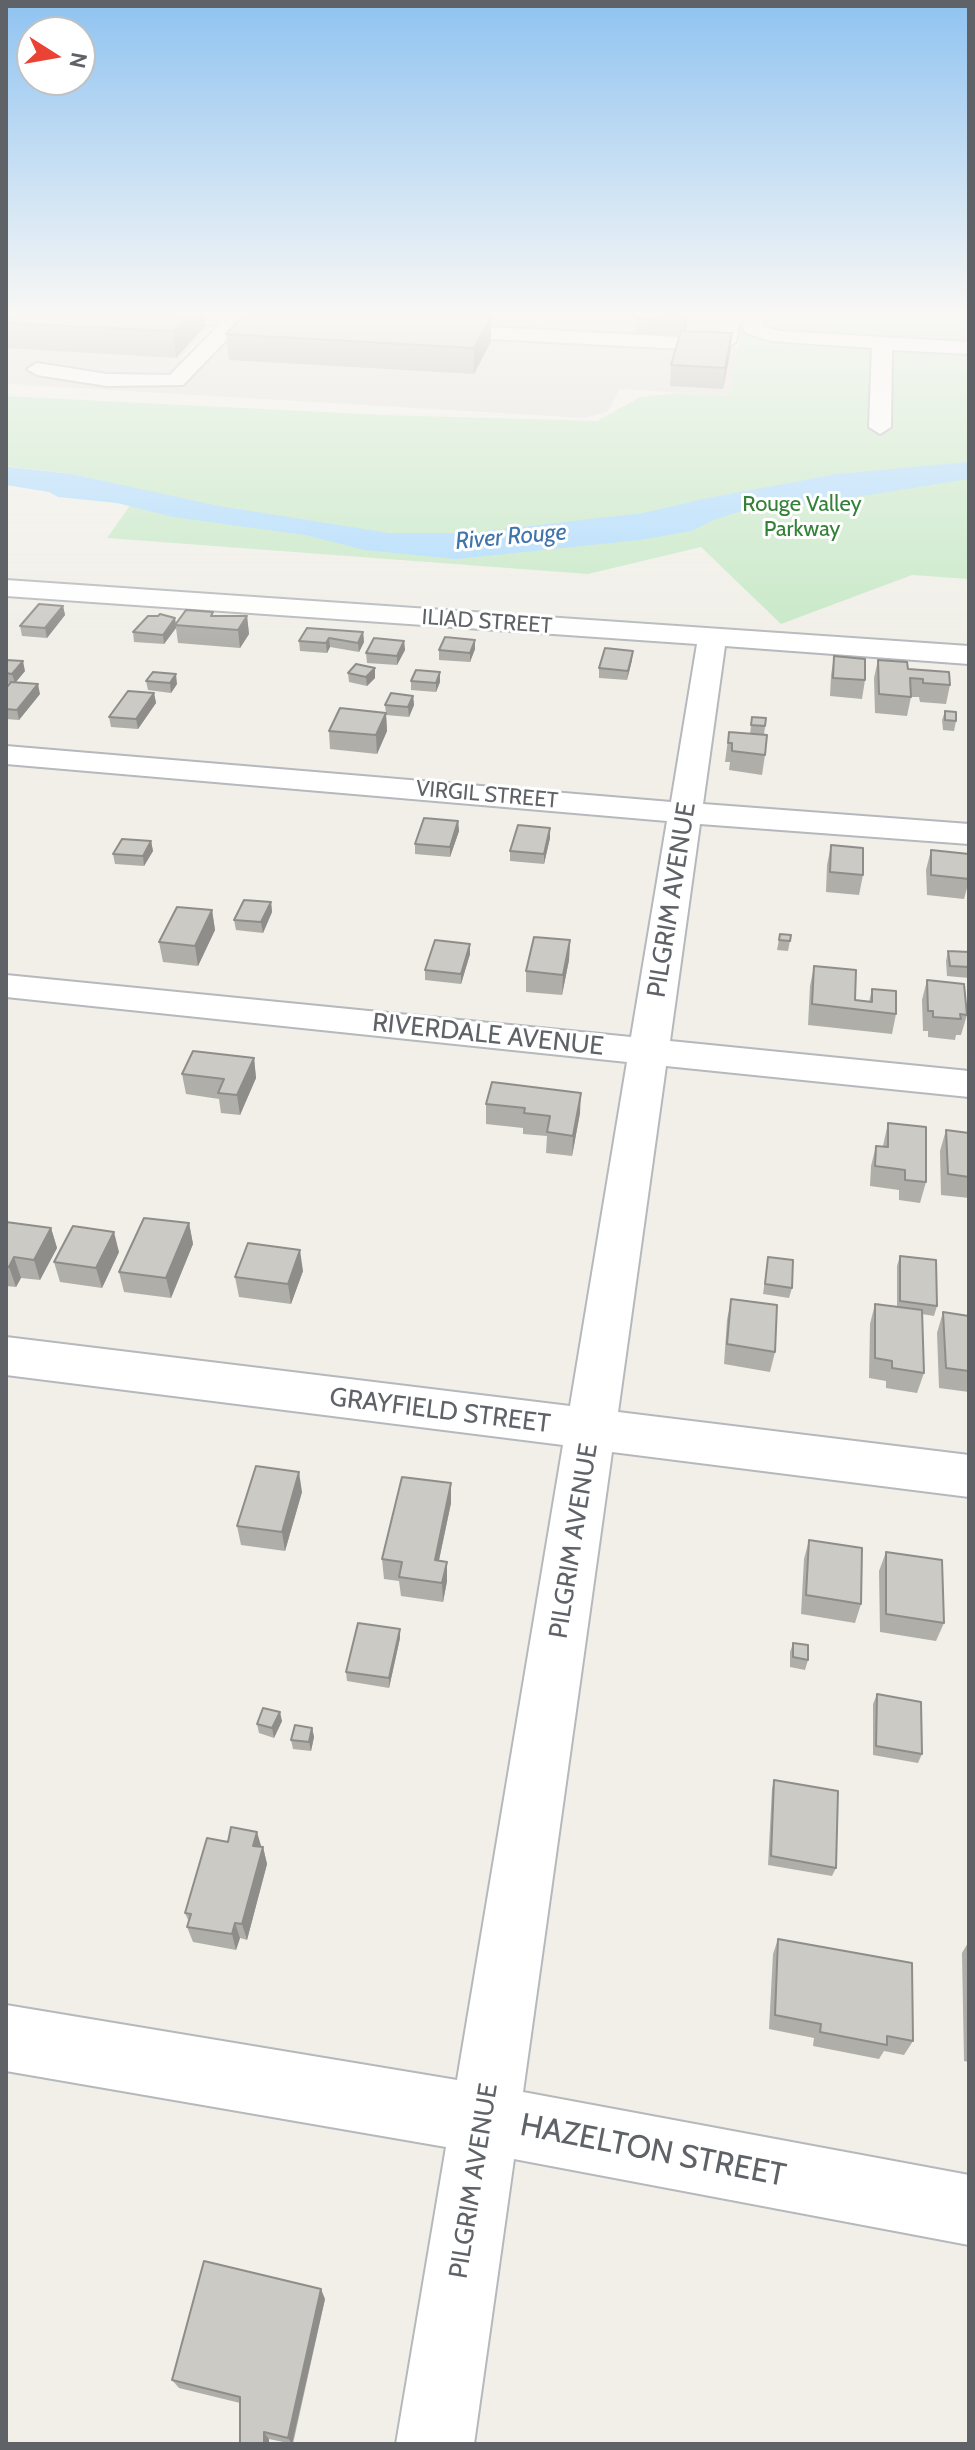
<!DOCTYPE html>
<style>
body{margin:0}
#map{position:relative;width:975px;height:2450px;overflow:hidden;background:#f1efe8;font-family:Cabin,sans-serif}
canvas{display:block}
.frame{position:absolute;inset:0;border:8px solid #5f6368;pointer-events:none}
.north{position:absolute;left:16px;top:16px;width:80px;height:80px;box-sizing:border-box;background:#fff;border:2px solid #bfc1c3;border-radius:50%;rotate:101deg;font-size:22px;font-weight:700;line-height:32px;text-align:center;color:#5f6368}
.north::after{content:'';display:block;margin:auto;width:28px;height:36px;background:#ea4335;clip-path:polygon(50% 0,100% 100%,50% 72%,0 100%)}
</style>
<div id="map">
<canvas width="975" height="2450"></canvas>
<div class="frame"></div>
<div class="north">N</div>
</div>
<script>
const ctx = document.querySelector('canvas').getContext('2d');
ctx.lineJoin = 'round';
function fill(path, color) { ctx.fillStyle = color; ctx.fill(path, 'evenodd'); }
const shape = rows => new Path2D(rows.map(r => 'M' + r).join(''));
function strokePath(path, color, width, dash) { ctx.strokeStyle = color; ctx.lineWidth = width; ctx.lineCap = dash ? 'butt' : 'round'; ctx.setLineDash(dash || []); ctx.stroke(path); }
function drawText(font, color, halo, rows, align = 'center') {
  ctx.font = font + ' Cabin,sans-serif'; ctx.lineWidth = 6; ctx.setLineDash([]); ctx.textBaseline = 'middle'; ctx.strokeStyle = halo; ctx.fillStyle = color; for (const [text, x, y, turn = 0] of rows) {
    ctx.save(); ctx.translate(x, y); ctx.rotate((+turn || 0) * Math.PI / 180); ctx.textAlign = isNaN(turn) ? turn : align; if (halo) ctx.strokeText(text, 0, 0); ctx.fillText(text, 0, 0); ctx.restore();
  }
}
fill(shape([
 [373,311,724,311,718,339,367,321],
 [6,314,212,324,180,359,199,361,238,321,739,347,729,396,620,389,608,411,586,418,6,384]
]), '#e0deda');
fill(shape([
 [745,311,969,311,969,579,912,575,781,624,701,547,588,574,107,538,141,490,71,474,6,466,6,396,384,415,597,421,640,397,678,393,729,396]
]), '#c5e8c5');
fill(shape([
 [969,462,969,479,812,504,758,506,716,519,691,531,640,540,456,559,365,550,305,535,173,517,117,503,58,497,49,492,6,485,6,467,11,467,71,474,219,506,389,533,468,533,643,513,703,499,837,474]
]), '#aadaff');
const minor = shape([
 [65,311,230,314,252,311,250,315,296,317,306,323,296,329,240,326,183,385,107,386,37,375,27,369,37,363,107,374,170,375,219,325,74,317,65,311],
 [723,311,742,311,736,342,721,351,433,336,423,330,433,324,717,339,723,311],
 [746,311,765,311,763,326,780,331,969,342,969,354,892,350,891,427,880,434,869,427,872,348,771,341,746,333,743,329,746,311],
 [6,580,969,646,969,664,725,646,703,804,969,824,969,844,700,824,670,1041,969,1071,969,1097,666,1066,618,1412,969,1455,969,1497,612,1452,523,2092,969,2175,969,2245,514,2159,474,2444,396,2444,446,2147,6,2071,6,2005,457,2080,563,1445,6,1375,6,1337,570,1406,627,1062,6,997,6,975,631,1037,667,821,6,764,6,746,671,802,697,644,6,596,6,580]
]);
strokePath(minor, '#b5b8bc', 4);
fill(minor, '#fff');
fill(shape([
 [245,311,373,311,373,313,491,341,474,374,229,360,226,334,246,313],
 [614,311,690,311,685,331,730,354,723,389,670,386,671,365,679,336,636,334,637,319,639,312],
 [6,319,205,326,176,358,7,348],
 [63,606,65,615,47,638,22,636,20,626],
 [213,612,213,616,247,616,249,634,240,648,178,643,176,628,164,644,134,642,133,632,158,616,175,618,176,624],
 [363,632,364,642,359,652,330,647,327,653,300,651,299,641],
 [404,641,405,650,397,665,367,663,366,653],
 [475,649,470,662,439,660,439,650],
 [834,656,865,680,862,699,830,696,831,675],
 [6,660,25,671,16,682,40,694,19,720,6,719,6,688,10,683,6,682],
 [632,660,627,680,599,678,599,668],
 [878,660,908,669,950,685,946,704,920,702,919,697,911,697,907,716,875,713,874,678],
 [440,672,440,682,436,692,411,690,411,681],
 [348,673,375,678,367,686,349,682],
 [146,681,177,684,171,693,148,690],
 [154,693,156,703,138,729,111,727,109,717],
 [413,696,414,705,409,717,386,715,387,731,377,754,330,749,329,731,386,713,385,705],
 [945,711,956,721,954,731,943,730,942,720],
 [752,717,766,718,764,735,765,755,762,775,729,770,730,762,725,762,729,732,750,734],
 [458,821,459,831,450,857,415,854,415,844],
 [550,838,544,864,510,861,510,851],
 [151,841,153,851,144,866,115,864,113,854],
 [831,845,863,875,859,895,826,892,827,865],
 [931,850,969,854,969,881,964,899,927,895,926,870],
 [271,902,272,912,263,933,236,930,234,920],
 [212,910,215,930,198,966,163,962,159,942],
 [780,934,791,935,788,951,777,950],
 [570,940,569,960,562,995,526,992,526,971],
 [470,944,470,954,461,984,425,980,425,970],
 [948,951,969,952,969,978,947,976,946,961],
 [814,966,855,1000,869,1002,872,989,896,1014,892,1034,808,1025,810,986],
 [927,980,967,1015,961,1035,956,1035,955,1040,928,1037,928,1031,923,1031,922,1000],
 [254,1058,256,1078,240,1115,221,1113,219,1099,186,1094,182,1074],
 [486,1104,580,1113,572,1156,546,1153,547,1136,523,1134,523,1128,486,1124],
 [888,1123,926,1182,920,1203,899,1200,899,1190,870,1186,871,1166,876,1146,883,1146],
 [946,1130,969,1133,969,1198,941,1195,940,1151],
 [6,1222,51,1228,57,1248,40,1280,21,1278,16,1287,6,1286],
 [189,1223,193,1244,171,1298,124,1292,119,1272],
 [119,1252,102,1288,60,1282,54,1262],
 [900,1256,937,1306,934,1316,922,1314,924,1373,917,1393,886,1388,886,1381,869,1378,870,1324,875,1304,897,1307,897,1266],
 [768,1257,792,1288,789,1298,763,1294],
 [303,1271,291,1304,239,1297,235,1277],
 [731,1299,775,1352,770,1372,724,1364,727,1320],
 [943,1312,969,1316,969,1392,939,1388,937,1333],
 [451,1483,451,1503,439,1560,447,1581,443,1602,401,1596,399,1581,384,1579,382,1559],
 [302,1492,285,1551,241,1545,237,1526],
 [809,1540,861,1604,855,1623,801,1614,804,1559],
 [886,1552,944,1623,936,1641,880,1632,879,1571],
 [400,1629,400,1638,389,1688,347,1681,346,1672],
 [793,1643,808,1660,805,1670,790,1667,790,1652],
 [877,1694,922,1754,918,1763,873,1755,873,1704],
 [282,1721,274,1738,259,1733,257,1724],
 [312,1728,314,1737,311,1751,293,1749,291,1740],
 [774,1780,836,1868,832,1876,768,1865,772,1789],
 [261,1847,263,1847,267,1864,247,1940,240,1938,236,1950,193,1942,187,1927,189,1922,185,1913],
 [778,1939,913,2041,904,2055,884,2051,879,2059,813,2046,814,2038,769,2029,773,1954],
 [969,1941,969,2062,964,2061,962,1953],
 [325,2299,293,2444,269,2439,240,2403,179,2388,172,2380]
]), '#afaea9');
fill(shape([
 [192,311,204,311,205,326,176,358,173,331],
 [688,311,690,311,683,337,684,322],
 [491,315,491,341,474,374,474,348],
 [732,333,730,354,723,389,725,368],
 [63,606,65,615,47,638,45,628],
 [247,616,249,634,240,648,238,630],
 [175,618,176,628,164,644,163,635],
 [363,632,364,642,359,652,358,643],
 [329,638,330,647,327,653,326,643],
 [475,640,475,649,470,662,470,653],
 [404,641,405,650,397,665,397,656],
 [633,651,632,660,627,680,628,671],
 [23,661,25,671,15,683,12,674],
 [375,668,375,678,367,686,366,677],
 [440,672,440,682,436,692,436,683],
 [176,674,177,684,171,693,170,683],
 [38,684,40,694,19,720,17,710],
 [154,693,156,703,138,729,136,719],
 [413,696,414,705,409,717,408,707],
 [386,713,387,731,377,754,376,735],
 [458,821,459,831,450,857,450,847],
 [550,828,550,838,544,864,544,854],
 [151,841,153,851,144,866,143,856],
 [271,902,272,912,263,933,261,922],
 [212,910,215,930,198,966,195,946],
 [570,940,569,960,562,995,563,975],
 [470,944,470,954,461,984,461,974],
 [254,1058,256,1078,240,1115,237,1095],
 [581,1093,580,1113,572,1156,573,1136],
 [189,1223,193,1244,171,1298,166,1278],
 [51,1228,57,1248,40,1280,34,1260],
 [114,1232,119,1252,102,1288,96,1268],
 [300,1250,303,1271,291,1304,288,1284],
 [14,1257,21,1278,16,1287,9,1267],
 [299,1472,302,1492,285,1551,282,1532],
 [451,1483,451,1503,435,1579,435,1560],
 [447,1562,447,1581,443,1602,442,1583],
 [400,1629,400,1638,389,1688,389,1678],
 [280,1712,282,1721,274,1738,272,1728],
 [312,1728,314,1737,311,1751,309,1742],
 [257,1832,262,1849,253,1846],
 [263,1847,267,1864,247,1940,242,1924],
 [235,1923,240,1938,236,1950,232,1934],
 [321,2289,325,2299,292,2444,288,2438],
 [264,2432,269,2439,269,2444,264,2444]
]), '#8f8d8a');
const building = shape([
 [15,311,192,311,173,331,6,323,6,319,15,311],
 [247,311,347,311,346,313,381,313,382,311,416,311,491,315,474,348,226,334,247,311],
 [640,311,688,311,684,322,637,319,640,311],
 [681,331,732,333,725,368,671,365,681,331],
 [39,604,63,606,45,628,20,626,39,604],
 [186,610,213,612,211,616,247,616,238,630,175,625,186,610],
 [160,614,175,618,163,635,133,632,148,616,158,616,160,614],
 [307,628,363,632,358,643,329,638,326,643,299,641,307,628],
 [445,637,475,640,470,653,439,650,445,637],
 [374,638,404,641,397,656,366,653,374,638],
 [605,648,633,651,628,671,599,668,605,648],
 [834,656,865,659,865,680,833,678,834,656],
 [6,660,23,661,12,674,6,673,6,660],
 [878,660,907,662,908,669,949,672,950,685,923,683,923,679,910,678,911,697,879,694,878,660],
 [356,664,375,668,366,677,348,673,356,664],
 [416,670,440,672,436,683,411,681,416,670],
 [153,672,176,674,170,683,146,681,153,672],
 [11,682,38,684,17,710,6,709,6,688,11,682],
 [128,691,154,693,136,719,109,717,128,691],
 [391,693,413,696,408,707,385,705,391,693],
 [340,708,386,713,376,735,329,731,340,708],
 [945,711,956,712,956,721,945,720,945,711],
 [752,717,766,718,765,726,751,725,752,717],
 [729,732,767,735,765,755,732,751,732,743,728,743,729,732],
 [424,818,458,821,450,847,415,844,424,818],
 [518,825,550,828,544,854,510,851,518,825],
 [122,839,151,841,143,856,113,854,122,839],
 [831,845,863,848,863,875,830,872,831,845],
 [931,850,969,854,969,879,931,875,931,850],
 [244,900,271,902,261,922,234,920,244,900],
 [177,907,212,910,195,946,159,942,177,907],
 [780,934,791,935,790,941,779,940,780,934],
 [534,937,570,940,563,975,526,971,534,937],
 [435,940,470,944,461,974,425,970,435,940],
 [948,951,969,952,969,967,950,966,948,951],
 [814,966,856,970,855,1000,872,1002,872,989,896,991,896,1014,812,1004,814,966],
 [927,980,964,984,967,1015,960,1014,961,1019,933,1017,933,1011,928,1011,927,980],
 [193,1051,254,1058,237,1095,218,1093,224,1079,182,1074,193,1051],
 [492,1082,581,1093,573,1136,547,1132,550,1116,524,1113,525,1108,486,1104,492,1082],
 [888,1123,926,1127,926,1182,905,1180,905,1170,875,1166,876,1146,888,1147,888,1123],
 [946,1130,969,1133,969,1177,948,1174,946,1130],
 [144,1218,189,1223,166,1278,119,1272,144,1218],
 [6,1222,51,1228,34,1260,14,1257,9,1267,6,1266,6,1222],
 [73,1226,114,1232,96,1268,54,1262,73,1226],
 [248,1243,300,1250,288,1284,235,1277,248,1243],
 [900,1256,936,1260,937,1306,900,1301,900,1256],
 [768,1257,793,1260,792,1288,765,1284,768,1257],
 [731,1299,777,1305,775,1352,727,1344,731,1299],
 [875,1304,922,1310,924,1373,892,1368,892,1361,875,1358,875,1304],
 [943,1312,969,1316,969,1371,946,1368,943,1312],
 [256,1466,299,1472,282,1532,237,1526,256,1466],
 [402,1477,451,1483,435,1560,447,1562,442,1583,399,1577,402,1562,382,1559,402,1477],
 [809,1540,862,1548,861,1604,806,1595,809,1540],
 [886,1552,942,1560,944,1623,886,1614,886,1552],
 [358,1623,400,1629,389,1678,346,1672,358,1623],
 [793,1643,808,1645,808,1660,793,1657,793,1643],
 [877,1694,921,1702,922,1754,876,1746,877,1694],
 [263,1708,280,1712,272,1728,257,1724,263,1708],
 [295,1725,312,1728,309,1742,291,1740,295,1725],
 [774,1780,838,1791,836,1868,771,1856,774,1780],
 [231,1827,257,1832,253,1846,263,1847,242,1924,235,1923,232,1934,187,1927,191,1914,185,1913,207,1838,228,1842,231,1827],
 [778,1939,912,1963,913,2041,887,2036,887,2045,820,2032,821,2024,775,2015,778,1939],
 [204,2261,321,2289,288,2438,264,2432,264,2444,240,2444,240,2397,172,2380,204,2261]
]);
fill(building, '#cccac5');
strokePath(building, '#8f8d8a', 2);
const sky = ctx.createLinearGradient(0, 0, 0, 654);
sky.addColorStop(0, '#8fc3f1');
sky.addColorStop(0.48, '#f9f8f5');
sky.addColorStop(1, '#f9f8f500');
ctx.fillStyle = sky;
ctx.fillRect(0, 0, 975, 654);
drawText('22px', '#348238', '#fff', [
 ["Rouge Valley",802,505],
 ["Parkway",802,530]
]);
drawText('22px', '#5f6368', '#fff', [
 ["ILIAD STREET",487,622,4],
 ["VIRGIL STREET",487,795,5]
]);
drawText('italic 24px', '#4174aa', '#fff', [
 ["River Rouge",511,537,-5]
]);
drawText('26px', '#5f6368', '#fff', [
 ["PILGRIM AVENUE",672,900,-81],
 ["RIVERDALE AVENUE",488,1035,6],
 ["GRAYFIELD STREET",440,1411,7],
 ["PILGRIM AVENUE",574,1541,-81],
 ["PILGRIM AVENUE",474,2181,-81]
]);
drawText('32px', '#5f6368', '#fff', [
 ["HAZELTON STREET",653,2151,11]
]);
</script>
